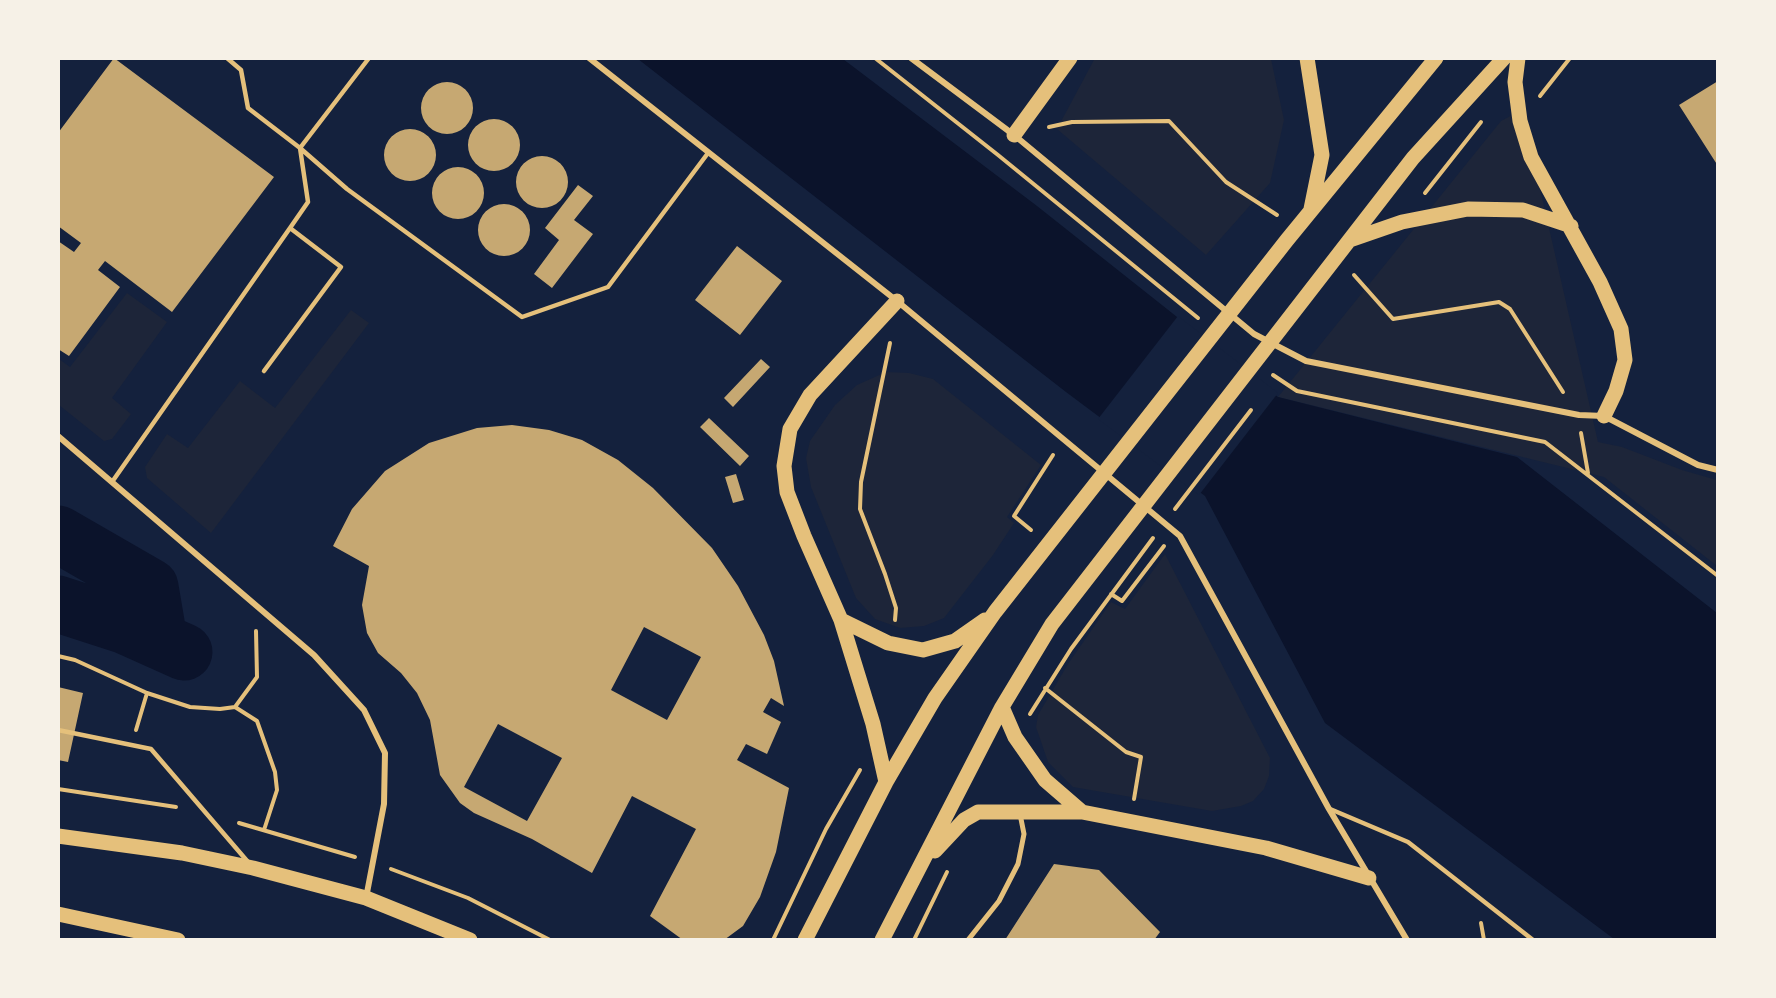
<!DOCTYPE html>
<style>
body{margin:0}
#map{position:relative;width:1776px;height:998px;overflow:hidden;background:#14213d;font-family:"IBM Plex Sans",sans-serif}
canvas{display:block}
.frame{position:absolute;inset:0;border:60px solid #f6f1e7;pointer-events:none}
</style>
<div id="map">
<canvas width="1776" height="998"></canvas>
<div class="frame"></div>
</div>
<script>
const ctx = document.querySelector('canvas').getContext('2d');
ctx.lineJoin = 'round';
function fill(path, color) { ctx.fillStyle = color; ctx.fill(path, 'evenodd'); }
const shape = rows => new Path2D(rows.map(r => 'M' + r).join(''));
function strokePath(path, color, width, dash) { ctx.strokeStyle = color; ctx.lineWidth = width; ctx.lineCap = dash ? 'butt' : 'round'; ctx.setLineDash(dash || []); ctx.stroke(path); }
fill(shape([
 [1095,58,1271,59,1284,120,1270,183,1206,255,1057,129],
 [1522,110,1598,442,1622,447,1682,470,1717,480,1717,566,1604,477,1278,397,1501,121],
 [127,293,167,322,112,398,131,414,112,439,104,441,59,405,59,359,70,367],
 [351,310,369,323,211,533,147,478,145,467,167,434,188,448,240,381,275,408],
 [886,372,909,373,933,379,1041,465,1007,517,1014,523,993,555,944,618,924,626,900,628,875,619,856,598,811,487,806,458,810,441,835,405,857,385],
 [1165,554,1270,758,1269,776,1264,789,1253,801,1241,806,1212,811,1073,787,1048,762,1036,727,1038,715,1068,664,1111,602,1125,609]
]), '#1d2539');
fill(shape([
 [638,59,843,59,1037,206,1278,397,1517,457,1717,613,1717,939,1614,939,1325,723,1205,496,1066,392]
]), '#0b132b');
fill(shape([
 [1178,316,1278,393,1199,495,1098,419]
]), '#14213d');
strokePath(shape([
 [58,534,150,587,159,640],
 [58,604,126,626,184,652]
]), '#0b132b', 57);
fill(shape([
 [114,58,274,177,172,312,105,261,98,270,120,287,69,356,58,349,58,241,74,252,81,243,58,226,58,133],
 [1718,81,1718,166,1679,105],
 '421 108a26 26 0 1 1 52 0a26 26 0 1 1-52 0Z',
 '468 145a26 26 0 1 1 52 0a26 26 0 1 1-52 0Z',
 '384 155a26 26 0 1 1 52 0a26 26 0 1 1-52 0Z',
 '516 182a26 26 0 1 1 52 0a26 26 0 1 1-52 0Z',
 '432 193a26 26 0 1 1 52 0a26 26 0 1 1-52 0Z',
 [578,185,593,196,574,220,593,234,552,288,534,274,559,240,545,228],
 '478 230a26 26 0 1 1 52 0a26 26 0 1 1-52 0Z',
 [737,246,782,281,740,335,695,300],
 [761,359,770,367,733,407,724,398],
 [709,418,749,456,740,466,700,427],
 [512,425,549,430,582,440,618,460,653,488,712,548,738,586,764,635,774,661,784,706,771,698,763,712,781,722,767,754,746,744,737,760,789,788,776,852,760,897,743,926,724,940,683,940,650,916,696,829,632,796,592,873,532,839,474,813,460,803,440,775,430,720,417,693,401,673,378,653,367,633,362,605,369,566,333,546,352,509,385,471,429,443,477,428],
 [644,627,701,657,667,720,611,690],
 [498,724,562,758,527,821,464,787],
 [736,474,744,500,733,503,725,477],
 [58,687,83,693,68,762,58,760],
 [1054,864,1099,870,1160,932,1154,940,1005,940]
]), '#c6a872');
strokePath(shape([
 [875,58,998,155,1198,318],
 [1540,96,1570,58],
 [1049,127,1072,122,1169,121,1226,182,1277,215],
 [1425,193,1481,122],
 [1354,275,1393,319,1499,302,1510,309,1563,392],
 [890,343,861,482,860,509,885,574,896,608,895,620],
 [1273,375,1297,391,1545,442,1718,576],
 [1581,433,1588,473],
 [1175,509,1251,410],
 [1031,530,1014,516,1053,455],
 [1111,594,1122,601,1164,546],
 [256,631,257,677,235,707,257,721,275,772,277,790,264,830],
 [58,656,75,660,147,693,190,707,220,709,235,707],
 [1045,688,1126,752,1141,757,1134,799],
 [1030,714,1071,649,1153,538],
 [136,730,147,693],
 [58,789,176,807],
 [239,823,355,857],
 [391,869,468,898,550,940],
 [1481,923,1484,940],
 [773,940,826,829,860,770],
 [914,940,947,872]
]), '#e5c07b', 4);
strokePath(shape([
 [227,58,241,70,248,108,300,148,369,58],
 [290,228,308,202,300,148,347,189,522,317,608,287,708,153],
 [112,482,290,228,341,267,264,371],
 [58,730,151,749,248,862],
 [1330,809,1408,842,1533,940]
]), '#e5c07b', 4.5);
strokePath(shape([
 [968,940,999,901,1018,864,1024,834,1020,814]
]), '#e5c07b', 5);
strokePath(shape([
 [589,58,897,301,1180,536,1329,809,1407,940],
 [911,58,1014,135,1254,334,1306,361,1579,415,1604,416,1698,465,1718,470],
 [58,436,314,655,364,710,385,753,384,804,366,898]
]), '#e5c07b', 6);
strokePath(shape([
 [1307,58,1322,155,1311,209],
 [1518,58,1515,82,1520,121,1531,157,1600,282,1621,329,1625,360,1616,391,1604,416],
 [1014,135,1070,58],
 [1350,240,1402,222,1468,209,1523,210,1571,226],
 [841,620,888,643,923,650,955,641,985,620],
 [1002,707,1015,737,1045,780,1082,812],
 [886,782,873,724,841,620,804,536,787,492,784,466,790,429,810,395,897,301],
 [58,836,182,853,253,868,366,898,470,940],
 [935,851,964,820,978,812,1082,812,1266,848,1369,878],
 [58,914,178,940],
 [805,940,886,782,935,698,995,612,1287,240,1436,58],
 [882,940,1002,707,1052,624,1413,158,1504,58]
]), '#e5c07b', 15);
</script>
